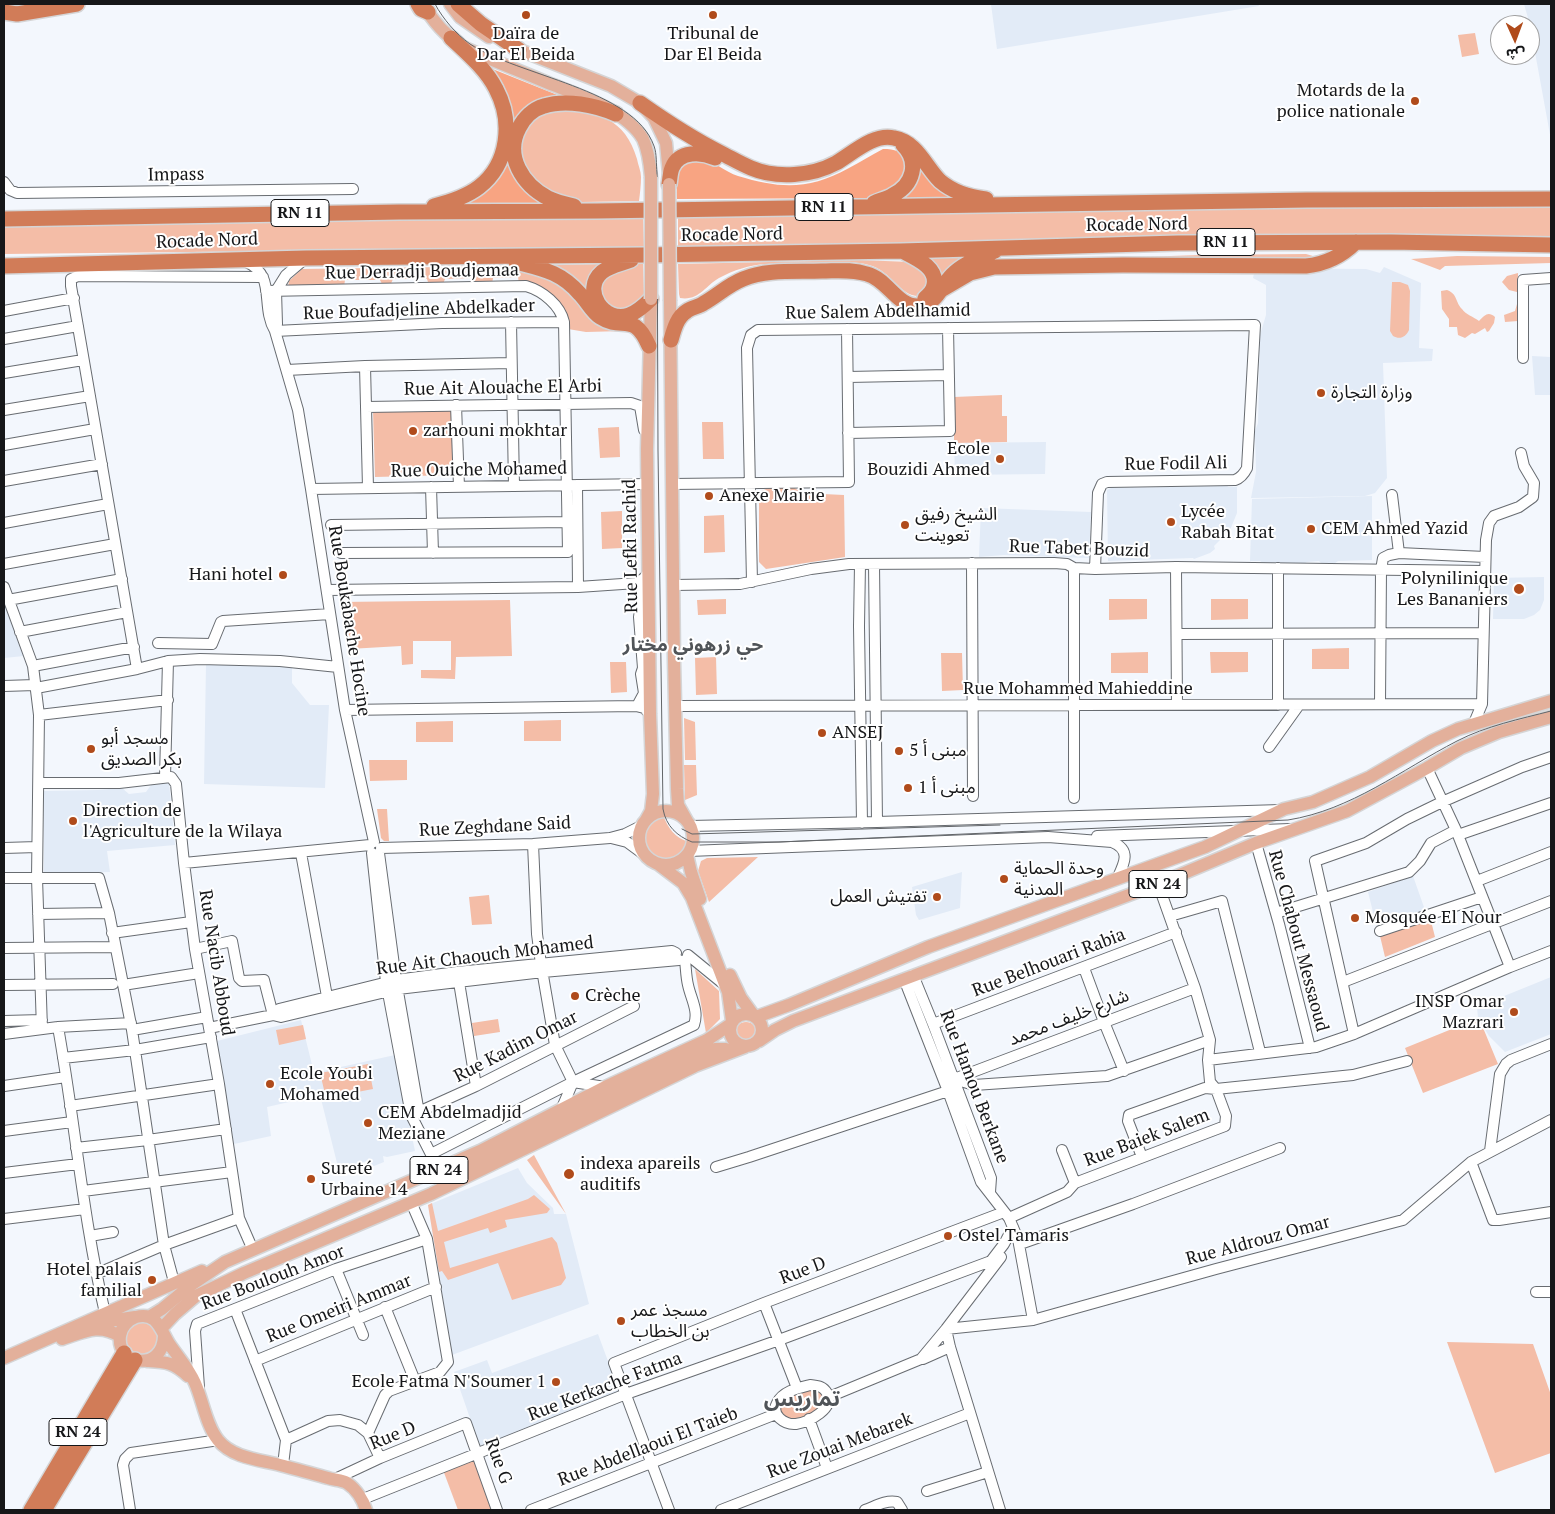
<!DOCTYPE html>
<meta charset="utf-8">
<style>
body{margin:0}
#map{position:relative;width:1555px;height:1514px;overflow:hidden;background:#f3f7fd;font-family:"PT Serif","Noto Sans Arabic",serif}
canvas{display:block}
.frame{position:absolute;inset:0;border:5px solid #161719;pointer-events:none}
.north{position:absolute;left:1490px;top:15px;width:50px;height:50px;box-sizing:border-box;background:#fff;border:1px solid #a2a2a3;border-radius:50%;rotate:178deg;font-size:14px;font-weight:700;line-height:20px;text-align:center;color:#161719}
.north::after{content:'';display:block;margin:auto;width:18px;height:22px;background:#b04b1b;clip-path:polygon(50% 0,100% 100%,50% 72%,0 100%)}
</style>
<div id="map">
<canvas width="1555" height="1514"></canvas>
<div class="frame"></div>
<div class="north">ش</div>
</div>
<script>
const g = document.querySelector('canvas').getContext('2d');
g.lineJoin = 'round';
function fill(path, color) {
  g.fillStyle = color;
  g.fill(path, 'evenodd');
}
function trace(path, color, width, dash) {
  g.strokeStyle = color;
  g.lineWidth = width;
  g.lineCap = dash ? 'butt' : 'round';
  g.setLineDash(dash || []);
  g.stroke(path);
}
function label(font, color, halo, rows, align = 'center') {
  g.font = font + ' "PT Serif","Noto Sans Arabic",serif';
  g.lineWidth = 4;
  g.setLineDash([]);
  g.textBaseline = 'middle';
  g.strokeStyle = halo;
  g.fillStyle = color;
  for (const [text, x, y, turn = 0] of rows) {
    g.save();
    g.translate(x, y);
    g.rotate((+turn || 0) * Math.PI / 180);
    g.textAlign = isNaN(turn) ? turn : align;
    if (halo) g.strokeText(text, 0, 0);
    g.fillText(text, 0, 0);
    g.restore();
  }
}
const built = new Path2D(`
 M991 4H1258L1259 6 997 49Z
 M1524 4H1551V140L1530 25Z
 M1384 267 1421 283 1419 348 1433 349 1432 361 1383 363 1387 478 1375 493 1365 496 1251 498 1256 472 1255 431 1258 423 1260 335 1266 315V285L1253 278 1255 268 1366 269 1380 273Z
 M1532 356 1551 357V395H1535Z
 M1046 442 1045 474 955 475 954 443Z
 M1223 484H1227L1228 487H1237V513L1230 530 1214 546 1215 549 1210 553 1194 559 1193 558 1108 561 1107 490 1111 488 1222 486Z
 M1372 496V560L1338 561 1334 564H1322L1319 561 1307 562 1302 565H1266L1260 561H1250L1252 499Z
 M981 508 1091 512 1089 558 1004 555 979 557Z
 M1544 577V600L1540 610 1534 615 1524 619H1493L1494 578Z
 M4 603 14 628 24 656 4 658Z
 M206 664 292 666V683L310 705H329L325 788 204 784Z
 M169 783 175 845 107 851 110 872 44 874V791L98 790 122 788 129 794 146 792 151 785Z
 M962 872 960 908 919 920 916 915 912 887Z
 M1413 876 1425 910 1377 928 1368 892Z
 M1551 977V1034L1505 1052 1489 1036 1478 1018 1477 1007Z
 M301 1020 314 1073 395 1055 415 1151 387 1157 383 1156 384 1162 374 1166 370 1165 368 1160 364 1162 338 1167 320 1095 267 1107 271 1136 234 1144 217 1041Z
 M518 1168 527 1183 553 1208 554 1214H566L589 1304 452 1355 428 1205Z
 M598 1334 619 1391 480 1447 454 1372 487 1360 492 1373Z`);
const green = new Path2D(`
 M1475 33 1479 54 1462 57 1458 35Z
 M559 109C598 112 625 118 637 159 638 165 641 171 641 177 641 185 640 193 639 201L582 202 562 199 536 185 520 162 522 132 541 113Z
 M1406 207 1551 208V237C1260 234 969 242 678 248V217Z
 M643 216 644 247 4 254V227Z
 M1306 254 1313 256 1309 258H1114L1199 255Z
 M976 255 938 286 922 256Z
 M1457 256 1551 257V263L1445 266 1440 270 1411 259Z
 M859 260 911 262 918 264 931 283 919 296C899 296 892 271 869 265 856 261 841 263 827 263 807 263 786 263 766 264 749 265 734 270 719 278 705 286 699 301 680 298L679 294 678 264Z
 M609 264 590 294 545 265Z
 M636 264H643L644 292 648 297 638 306 619 312 601 303 600 280Z
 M512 266 542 272 631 326 645 341 643 358 642 345 632 332 624 331 586 332 568 329C557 303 552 283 519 284L518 277 493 278 492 284H473L472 278 445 279 443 284 429 285 427 279H393L390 286H383L380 280H345L344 287H288L289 281 302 269Z
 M1518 273V321L1505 322 1504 315 1515 311 1517 304V292L1509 290 1502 282 1507 276Z
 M1392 282H1400L1408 285 1410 291 1409 330C1406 337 1400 340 1393 336L1390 331Z
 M1447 290C1458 294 1455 302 1462 309 1465 314 1474 317 1479 321 1485 315 1488 311 1495 317L1494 323 1489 331 1487 332 1485 328 1475 334 1472 333 1465 338 1458 335 1457 327H1449V319L1442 309 1441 291Z
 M1002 395V416H1007V442L954 443V397Z
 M452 409 453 475 375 477 373 411Z
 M702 422H723L724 459H703Z
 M619 427 620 457 600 458 598 428Z
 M771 487H793L802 493 844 495 845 557 766 569 759 562V492Z
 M622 511V548L602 549 601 512Z
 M724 515 725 552 704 553V516Z
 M726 599V614L698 615 697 600Z
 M1109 599H1147V619L1109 620Z
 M1211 599H1248V619L1211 620Z
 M510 600 512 656 456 657 455 679 421 678V670H451V641H413V664L402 665 401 646 349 649 340 602Z
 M1349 648V669H1312V649Z
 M1148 652V673H1111V653Z
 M1210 652H1248V672L1211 673Z
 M941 653H962L963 690 942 691Z
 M716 657 717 694 696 695 695 658Z
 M610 662H626L627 692 611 693Z
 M684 718 695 722 696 760H685Z
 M561 720V741H524V721Z
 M453 721V742H416V722Z
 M369 760H407V780L370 781Z
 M684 765H696L697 795 685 800Z
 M377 809H387L389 841H384L381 838Z
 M663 815C668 828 675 838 689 842 675 891 611 832 663 815Z
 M758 857 709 902 698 871 701 861 707 858Z
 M489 895 492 924 472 925 469 897Z
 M1430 917 1435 937 1385 957 1380 936Z
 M695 969 719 991 720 1019 706 1033Z
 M1479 1018 1498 1064 1423 1093 1405 1048Z
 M498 1019 500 1032 474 1036 472 1023Z
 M735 1033a11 11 0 1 1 22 0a11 11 0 1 1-22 0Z
 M303 1025 306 1039 279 1045 276 1030Z
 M368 1064 373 1089 326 1098 320 1073Z
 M534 1155 566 1214 527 1160Z
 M534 1195 550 1209 547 1213 505 1220 507 1227 490 1233 488 1228 444 1242 450 1268 552 1237 557 1243 565 1274 566 1278 561 1285 512 1300 498 1263 448 1280 442 1271 439 1272 428 1205 432 1203 438 1231 528 1199Z
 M126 1338a16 16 0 1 1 32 0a16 16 0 1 1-32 0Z
 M1447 1342 1533 1344 1551 1395V1453L1495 1473Z
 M817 1389 822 1392 825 1399 824 1405 809 1416 792 1421 784 1417 780 1412 782 1401 808 1390Z
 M473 1458 494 1510H458L443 1470Z`);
const forest = new Path2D(`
 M485 66 560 96C533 99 517 106 511 134Z
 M883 149C895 149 901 151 909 161L906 179 875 198 677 199C677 184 674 161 696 159 711 158 725 172 738 176 781 189 809 190 849 168 861 162 871 155 883 149Z
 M507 152 511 160 549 203H455Z
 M918 164 965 199H896Z`);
const minor = new Path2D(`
 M4 182 10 190 17 193 353 189
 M246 262C277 275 260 306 275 331L298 410 311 489 345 710 374 842
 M266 291 526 286C543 291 560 305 564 322L568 552 341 553
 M276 291 286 275 306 258
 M4 311 74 298
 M511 322 514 486
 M275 331 442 323 564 322
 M275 331 277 324 276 291
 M4 339 78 326
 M1523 358V280L1551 278
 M365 366 368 488
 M287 370 365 366 511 363
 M4 373 83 360
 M848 377 949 375
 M456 405 459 487
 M366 407 631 403 640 406 644 430
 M4 410 90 396
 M848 433 950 431 948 328
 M4 445 95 429
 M4 481 102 464
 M672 484 849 482 847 329
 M577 485 578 587
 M431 487 433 553
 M311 489 648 484
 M1392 495 1399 553
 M4 523 108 504
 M331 525 567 522
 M972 563 973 796
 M4 564 115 544
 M860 564 859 626 862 823
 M874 564 877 822
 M1176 567 1177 705
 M1074 568V798
 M752 582 747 348 751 335 758 330 1255 325 1247 468C1244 474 1241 478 1235 480L1107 482 1102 484 1098 493 1095 569
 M674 585 740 584 811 569 849 564 1054 563 1067 564 1074 568 1095 569 1176 567 1484 571
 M4 587 33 666 39 715 37 878 42 1029
 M327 590 578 587 637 583 644 578 649 572
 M8 600 122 579
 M20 632 127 612
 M1177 634 1483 633
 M158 643 212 644 221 622 223 621 330 614
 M33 666 134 647
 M137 669 71 286V279L78 276 263 277
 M4 686 35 685
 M36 688 137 669 168 661 200 659 280 661 338 667
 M1380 704 1381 570 1383 558 1389 555 1399 553 1485 557
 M1278 705V568
 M637 706 644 693 641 674 643 668 639 617 644 582
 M675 706 1482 704
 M345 710 636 706 644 708 650 714
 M39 715 168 700
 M1474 723 1482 704 1486 540 1489 523 1494 516 1519 507 1533 497 1534 483 1524 466 1521 453
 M1269 747 1299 705
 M1427 768 1456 830 1510 967
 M165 777 168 661
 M39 783H119L171 777 176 784 184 863
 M690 826 877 822 1281 810
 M1458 835 1551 803
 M1097 836 1290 829
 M611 838 627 842 646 856
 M1256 843 1279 924 1310 1048
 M533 844 537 934 541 964 555 1045 573 1082
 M4 848 37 847
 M381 848 533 844 610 838 625 834 643 825
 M689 851 1048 837 1112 842C1132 850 1124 864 1117 879
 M301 853 328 1002
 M372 853 386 982 411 1115 439 1170
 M379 853 396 980 419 1113
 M4 878H99L109 913 132 1030 164 1245 174 1282
 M1477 881 1551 852
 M1276 913 1409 872 1420 861 1431 843 1456 830
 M38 914 109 913
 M1170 916 1222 901 1260 1052
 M1380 931 1482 897
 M112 933 191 922
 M4 948 114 947
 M195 949 232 941 239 978 242 981 264 980 273 1015
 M688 955 726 986
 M1084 968 1104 1022 1124 1071
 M913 975 933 1024 991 1178 990 1192
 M458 976 476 1086
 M904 979 948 1091 981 1182 1009 1218 1015 1232
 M1343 982 1551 901
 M4 985 113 984
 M123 985 199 973
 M273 1015 279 1009 396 980 457 972 672 951 676 953
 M4 1021 42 1020
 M933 1024 1176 932
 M58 1027C75 1122 83 1219 105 1313
 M209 1028 273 1015 281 1017 398 989 543 972 679 960
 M132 1030 207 1017
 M4 1034 58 1027 131 1023
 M1354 1034 1315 861 1366 843 1407 819 1442 802 1522 767 1551 757
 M63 1058 135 1050 211 1037
 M1208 1060 1316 1047 1354 1034 1510 967 1551 951
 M954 1079 974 1085 1107 1076 1210 1040
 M954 1079 1195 988
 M573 1082 605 1087
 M4 1086 66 1077
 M70 1106 219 1084
 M561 1110 573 1082
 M414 1114 476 1086 634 1006
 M4 1131 72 1122
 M76 1148 148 1140 226 1129
 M1062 1150 1075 1183
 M1490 1151 1500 1074 1506 1064 1511 1060 1551 1044
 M431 1154 573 1082 694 1025C699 1011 691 999 688 985 686 977 686 968 685 960
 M1142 1157 1128 1121 1129 1115 1205 1088 1216 1089 1210 1082 1208 1060 1210 1040 1195 988 1158 884
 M1471 1162 1493 1220H1499L1551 1212
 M716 1167 749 1157 948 1091 957 1087
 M4 1173 78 1164
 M83 1191 232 1172
 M1009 1218 1067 1192 1075 1183 1225 1126 1226 1116 1216 1089 1353 1075 1407 1061
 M4 1219 85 1209
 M90 1236 113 1232
 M1018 1239 1033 1320
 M1020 1244 1133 1204 1280 1148
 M253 1250 239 1218 219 1084 195 949 184 863 370 845
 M336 1269 363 1335
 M96 1274 164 1245 239 1218
 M1536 1292H1551
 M764 1303 797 1388
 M385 1307 415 1381
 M235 1309 286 1440 283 1465
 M946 1329 1033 1320 1216 1269 1403 1220 1471 1162 1551 1120
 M946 1329 950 1347 1000 1510
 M923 1359 950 1347
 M255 1361 436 1287
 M810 1385C818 1386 823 1386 827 1393 836 1408 809 1422 796 1424 785 1425 770 1415 777 1403 783 1391 798 1388 810 1385Z
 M199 1387 195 1331 197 1324 336 1269 427 1239
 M829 1397 921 1359 946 1329 1001 1257
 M809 1419 827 1468
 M368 1433 385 1395 389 1391 440 1372 448 1362 427 1239 411 1202
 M286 1440 328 1421 340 1420 358 1425 368 1433 380 1458
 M333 1480 380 1458 466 1423 497 1510
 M927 1491 988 1472
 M363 1499 626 1394 779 1340 991 1261 1004 1244 1013 1227
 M130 1510 123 1465 125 1459 131 1453 219 1440
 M531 1510 776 1414
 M669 1510 614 1363 764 1303 1004 1212
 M721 1510 970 1413
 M865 1510C876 1506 885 1500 897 1502L902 1510`);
const major = new Path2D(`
 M423 4C433 22 446 36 463 47 491 60 520 71 548 83 578 95 626 110 643 139 648 150 650 165 651 177
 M450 4 460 17 489 37
 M512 47 611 86 640 103 654 118 666 143 669 174
 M670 301 674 660 677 789 678 805 687 821
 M639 838a27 27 0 1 1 54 0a27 27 0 1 1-54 0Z
 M646 820 651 811 653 794 650 714 647 449 651 299
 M687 855 691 872 700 899
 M658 864 683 883 692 898 728 992 732 1021
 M730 975 741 998 754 1016
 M730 1030a16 16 0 1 1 32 0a16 16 0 1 1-32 0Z
 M756 1017 789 1005 928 947 1205 847 1284 809 1313 802 1370 777 1432 741 1458 729 1551 701
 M759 1041 775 1030 793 1021 1158 884 1256 843 1347 811 1427 768 1461 748 1499 732 1551 717
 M441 1180 658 1072 705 1051 716 1049H726
 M149 1317 162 1309 191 1285 225 1262 480 1151 605 1087 707 1040 731 1024
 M96 1323 135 1317
 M162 1328 175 1314 196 1296 244 1273 431 1194 695 1066 745 1047
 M164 1336C163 1372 116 1366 120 1336 121 1327 128 1320 136 1317 158 1311 161 1332 170 1345 179 1358 189 1369 195 1383 203 1401 206 1425 218 1440 233 1459 263 1460 284 1466 299 1470 314 1474 328 1478 334 1480 342 1480 347 1483 356 1489 363 1500 366 1510
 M62 1339C84 1332 98 1323 120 1336
 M4 1358 202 1271
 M147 1361C166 1362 173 1362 188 1376`);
const highway = new Path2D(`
 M418 4 421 9 428 12
 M458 4 481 24 519 50
 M4 12 17 14 77 4
 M640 103C667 122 691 138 721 153 731 158 741 164 751 168 777 179 812 176 836 163 853 153 874 133 894 138 917 142 925 166 940 181 953 192 969 197 986 199
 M669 184C670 179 670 173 672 168 679 150 702 152 715 158
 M874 203C880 200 887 199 893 195 913 185 920 162 903 145
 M434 206C450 202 466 197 479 187 509 164 513 121 496 89 486 69 467 53 451 38
 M574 206C565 204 556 202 548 198 523 185 504 156 519 128 524 118 533 109 544 106 566 99 595 105 616 114
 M4 219 399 212 597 211 1307 200 1551 199
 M902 251C915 258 938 267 934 285 933 291 930 294 925 298
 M631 260C621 264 611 265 602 272 581 290 604 324 629 315 637 312 645 305 651 299
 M516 262C543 269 561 272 580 294 587 301 592 312 600 317 623 332 633 310 649 346
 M4 266 306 258 644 255 901 251 1178 243 1391 242 1551 245
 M941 290 970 273 994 267 1123 265 1306 266C1326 264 1342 256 1356 242
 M671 340C674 329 677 317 687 311 692 307 699 307 704 303 718 295 728 285 743 279 767 269 795 272 822 271 836 271 852 269 867 274 887 279 897 306 917 306 936 306 941 286 952 275 964 263 980 258 995 251
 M31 1510 124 1353
 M44 1510 135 1360`);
const tram = new Path2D(`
 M435 4C443 19 456 34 470 44 518 76 634 89 654 146 657 154 656 164 657 173L658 451 663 809C666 826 677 836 692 842H779L1288 820C1351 810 1401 770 1457 741 1486 726 1520 719 1551 711
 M682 829 692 834 1000 825`);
const majorBridge = new Path2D(`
 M651 177V299
 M669 184 670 301`);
const markers = [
 [526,15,5,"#b04b1b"],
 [713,15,5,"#b04b1b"],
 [1415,101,5,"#b04b1b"],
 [1321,393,5,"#b04b1b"],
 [413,431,5,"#b04b1b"],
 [1000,459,5,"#b04b1b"],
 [709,496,5,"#b04b1b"],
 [1171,522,5,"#b04b1b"],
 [905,525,5,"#b04b1b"],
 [1311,529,5,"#b04b1b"],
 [283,575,5,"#b04b1b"],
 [1519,589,6,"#b04b1b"],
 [822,733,5,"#b04b1b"],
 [91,749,5,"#b04b1b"],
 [899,751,5,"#b04b1b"],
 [908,788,5,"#b04b1b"],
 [73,821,5,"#b04b1b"],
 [1004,879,5,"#b04b1b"],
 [937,897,5,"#b04b1b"],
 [1355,918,5,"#b04b1b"],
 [575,996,5,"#b04b1b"],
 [1514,1012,5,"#b04b1b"],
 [270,1084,5,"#b04b1b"],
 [368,1123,5,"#b04b1b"],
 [569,1174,6,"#b04b1b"],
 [311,1179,5,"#b04b1b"],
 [948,1236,5,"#b04b1b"],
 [152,1280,5,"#b04b1b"],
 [621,1321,5,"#b04b1b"],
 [556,1382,5,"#b04b1b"]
];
const shields = [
 [824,207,58],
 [300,213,58],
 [1226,242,58],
 [1158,884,58],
 [439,1170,58],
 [78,1432,58]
];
const shieldNames = [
 ["RN 11",824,207],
 ["RN 11",300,213],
 ["RN 11",1226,242],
 ["RN 24",1158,884],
 ["RN 24",439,1170],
 ["RN 24",78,1432]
];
const poiNames = [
 ["Daïra de",526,34,"center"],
 ["Dar El Beida",526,55,"center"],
 ["Tribunal de",713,34,"center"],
 ["Dar El Beida",713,55,"center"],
 ["Motards de la",1405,91,"right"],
 ["police nationale",1405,112,"right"],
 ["وزارة التجارة",1331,393],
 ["zarhouni mokhtar",423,431],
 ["Ecole",990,449,"right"],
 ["Bouzidi Ahmed",990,470,"right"],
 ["Anexe Mairie",719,496],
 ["Lycée",1181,512],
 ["Rabah Bitat",1181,533],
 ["الشيخ رفيق",915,515],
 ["تعوينت",915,536],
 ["CEM Ahmed Yazid",1321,529],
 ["Hani hotel",273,575,"right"],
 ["Polynilinique",1508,579,"right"],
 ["Les Bananiers",1508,600,"right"],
 ["ANSEJ",832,733],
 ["مسجد أبو",101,739],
 ["بكر الصديق",101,760],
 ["مبنى أ 5",909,751],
 ["مبنى أ 1",918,788],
 ["Direction de",83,811],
 ["l'Agriculture de la Wilaya",83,832],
 ["وحدة الحماية",1014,869],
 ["المدنية",1014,890],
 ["تفتيش العمل",927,897,"right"],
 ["Mosquée El Nour",1365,918],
 ["Crèche",585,996],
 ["INSP Omar",1504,1002,"right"],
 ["Mazrari",1504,1023,"right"],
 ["Ecole Youbi",280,1074],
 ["Mohamed",280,1095],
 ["CEM Abdelmadjid",378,1113],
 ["Meziane",378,1134],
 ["indexa apareils",580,1164],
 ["auditifs",580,1185],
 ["Sureté",321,1169],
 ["Urbaine 14",321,1190],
 ["Ostel Tamaris",958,1236],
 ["Hotel palais",142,1270,"right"],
 ["familial",142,1291,"right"],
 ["مسجذ عمر",631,1311],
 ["بن الخطاب",631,1332],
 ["Ecole Fatma N'Soumer 1",546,1382,"right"]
];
const streetNames = [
 ["Impass",176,175,-1],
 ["Rocade Nord",1137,225,-1],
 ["Rocade Nord",732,235,-1],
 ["Rocade Nord",207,241,-2],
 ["Rue Derradji Boudjemaa",422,272,-1],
 ["Rue Boufadjeline Abdelkader",419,310,-2],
 ["Rue Salem Abdelhamid",878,312,-1],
 ["Rue Ait Alouache El Arbi",503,388,-1],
 ["Rue Fodil Ali",1176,464,-1],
 ["Rue Ouiche Mohamed",479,470,-1],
 ["Rue Lefki Rachid",631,546,-91],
 ["Rue Tabet Bouzid",1079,549,2],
 ["Rue Boukabache Hocine",349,621,81],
 ["Rue Mohammed Mahieddine",1078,689],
 ["Rue Zeghdane Said",495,827,-3],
 ["Rue Chabout Messaoud",1298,941,75],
 ["Rue Ait Chaouch Mohamed",485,956,-7],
 ["Rue Nacib Abboud",216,963,81],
 ["Rue Belhouari Rabia",1049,963,-21],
 ["شارع خليف محمد",1069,1018,-21],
 ["Rue Kadim Omar",516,1047,-27],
 ["Rue Hamou Berkane",974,1087,69],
 ["Rue Baiek Salem",1147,1138,-21],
 ["Rue Aldrouz Omar",1258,1241,-15],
 ["Rue D",803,1271,-21],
 ["Rue Boulouh Amor",273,1278,-21],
 ["Rue Omeiri Ammar",339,1309,-22],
 ["Rue Kerkache Fatma",605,1387,-21],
 ["Rue D",393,1436,-22],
 ["Rue Zouai Mebarek",840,1446,-21],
 ["Rue Abdellaoui El Taieb",648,1447,-21],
 ["Rue G",498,1461,70]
];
const neighbourhoodNames = [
 ["حي زرهوني مختار",693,646]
];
const districtNames = [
 ["تماريس",802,1400]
];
fill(built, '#e2ebf7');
fill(green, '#f4bda7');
fill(forest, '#f8a482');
trace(minor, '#686c71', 12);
trace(major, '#d5d5d6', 15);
trace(highway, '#d5d5d6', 18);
trace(minor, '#fff', 10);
trace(major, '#e3b09b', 12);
trace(highway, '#d17c58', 15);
trace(tram, '#626568', 1);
trace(majorBridge, '#d5d5d6', 15, []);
trace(majorBridge, '#e3b09b', 12);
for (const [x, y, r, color] of markers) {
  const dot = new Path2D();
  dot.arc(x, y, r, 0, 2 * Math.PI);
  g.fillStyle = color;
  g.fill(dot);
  trace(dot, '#fff', 2);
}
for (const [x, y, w] of shields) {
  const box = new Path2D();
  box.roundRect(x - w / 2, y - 13.5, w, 27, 4);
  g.fillStyle = '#fff';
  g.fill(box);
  trace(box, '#161719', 1);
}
label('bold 16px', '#161719', null, shieldNames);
label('18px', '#161719', '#fff', poiNames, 'left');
label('18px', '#161719', '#fff', streetNames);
label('bold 19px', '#505458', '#fff', neighbourhoodNames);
label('bold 22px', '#505458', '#fff', districtNames);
</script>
